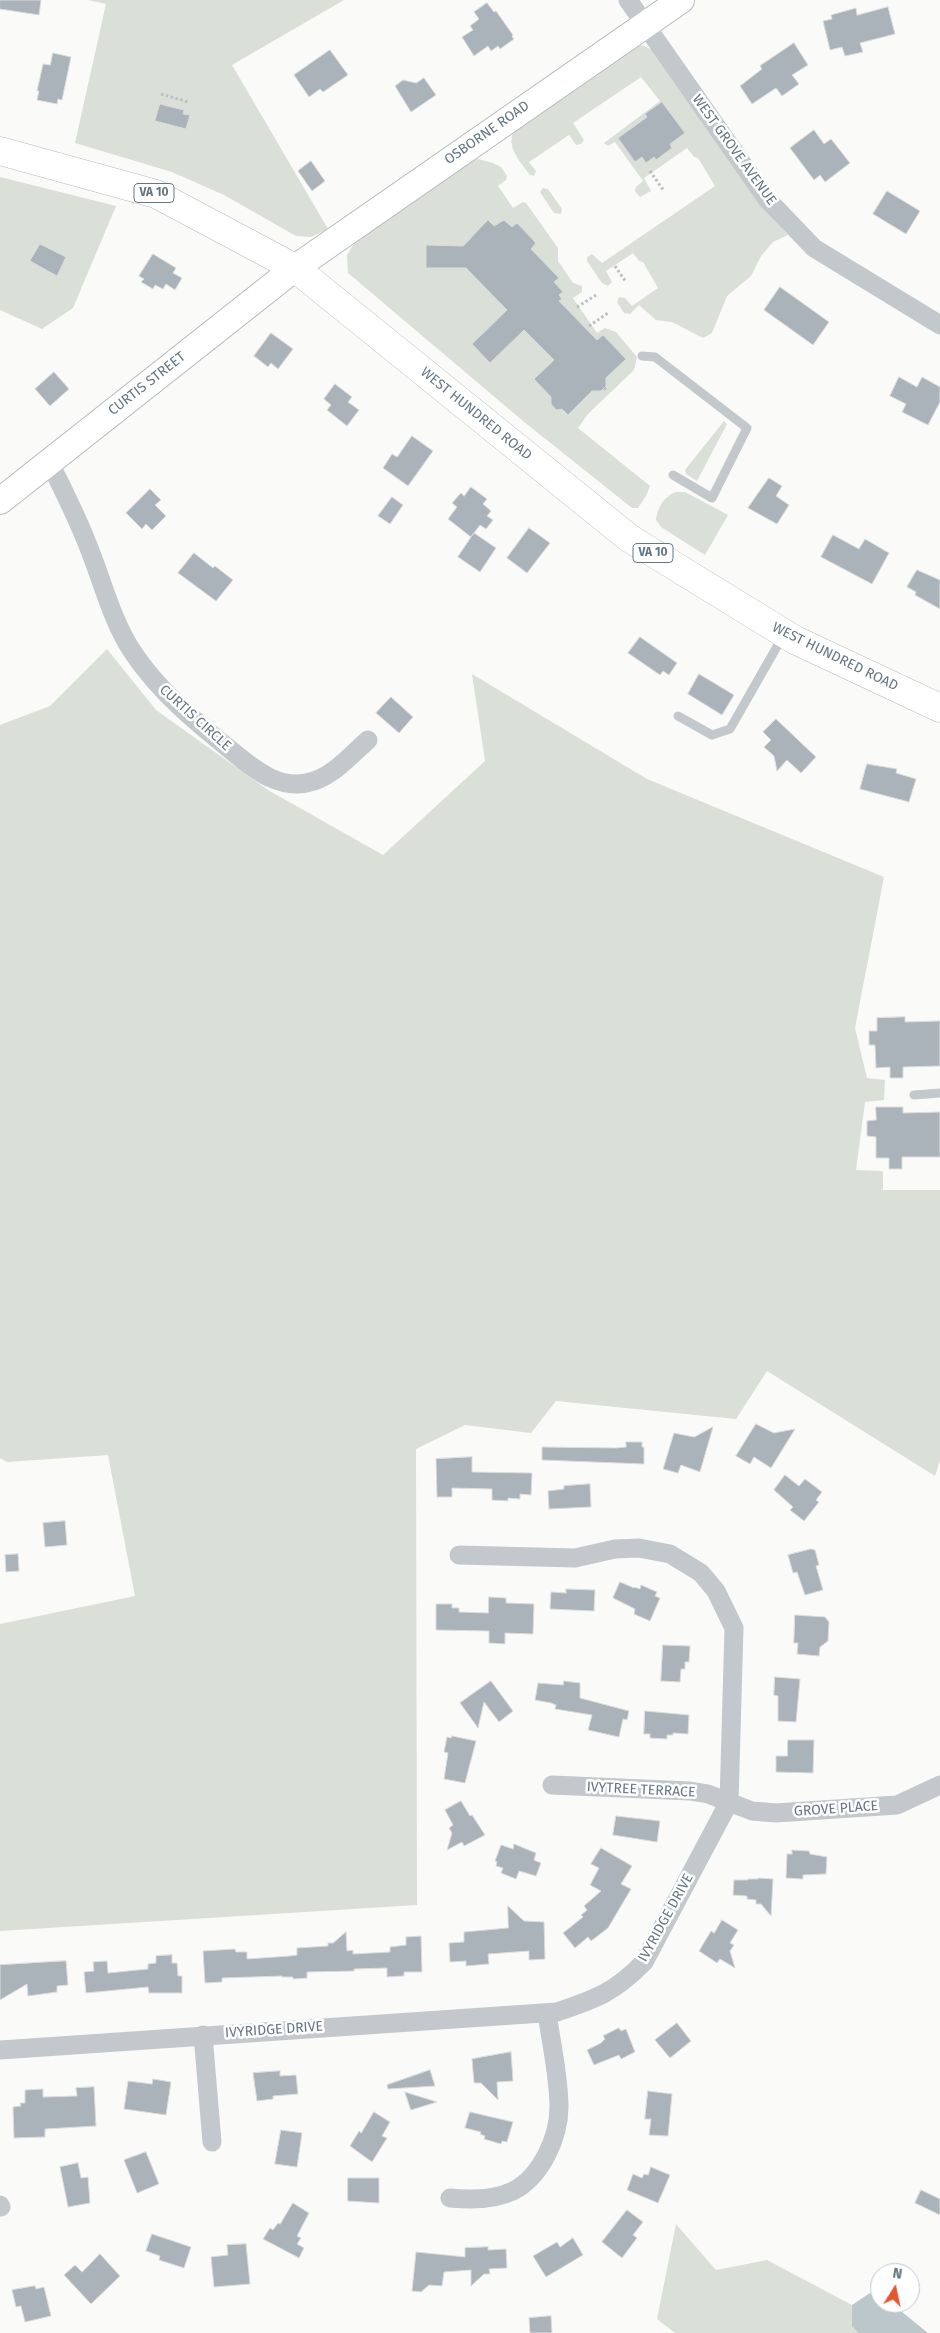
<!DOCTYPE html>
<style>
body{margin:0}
#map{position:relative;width:940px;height:2333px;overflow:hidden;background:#fafaf8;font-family:"Fira Sans",sans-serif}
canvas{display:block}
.north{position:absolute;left:870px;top:2263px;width:50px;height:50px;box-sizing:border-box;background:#fff;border:1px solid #c1c8cd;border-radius:50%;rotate:10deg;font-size:14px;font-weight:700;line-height:20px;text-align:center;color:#657683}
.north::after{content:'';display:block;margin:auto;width:18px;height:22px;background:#e4572e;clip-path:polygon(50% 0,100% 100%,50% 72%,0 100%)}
</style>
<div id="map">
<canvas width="940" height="2333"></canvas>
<div class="north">N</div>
</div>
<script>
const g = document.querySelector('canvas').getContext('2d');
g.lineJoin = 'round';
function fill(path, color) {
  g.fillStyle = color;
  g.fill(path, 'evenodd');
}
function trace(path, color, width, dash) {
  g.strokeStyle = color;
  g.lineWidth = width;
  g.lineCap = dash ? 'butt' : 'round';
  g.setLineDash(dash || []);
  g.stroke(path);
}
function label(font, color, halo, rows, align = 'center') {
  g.font = font + ' "Fira Sans",sans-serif';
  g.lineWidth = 5;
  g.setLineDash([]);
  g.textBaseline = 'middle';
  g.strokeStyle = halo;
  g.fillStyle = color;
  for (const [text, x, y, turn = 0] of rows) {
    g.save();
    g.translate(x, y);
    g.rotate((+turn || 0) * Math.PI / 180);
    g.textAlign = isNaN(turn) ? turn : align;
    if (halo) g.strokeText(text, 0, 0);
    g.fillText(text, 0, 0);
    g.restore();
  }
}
const green = new Path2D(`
 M88 0H344L232 65 328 229 311 237 296 236 224 195 172 172 75 143 106 4Z
 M633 44 644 46 652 50 765 209 788 235 773 242 761 256 751 276 727 296 712 333 703 338 672 322 656 320 639 305 630 314 624 313 617 302 619 297 625 298 632 306 658 288 643 262 639 261 633 253 606 271 612 282 608 286 602 283 587 261V257L592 254 602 263 715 186 698 158 694 157 687 148 644 178 651 191 640 197 635 191 636 187 643 181 615 142 608 146 604 143 660 101 641 77 573 123 584 140 581 144 576 145 569 135 529 162 536 171 534 176 530 175C521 162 504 146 515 129Z
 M478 159 493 163 501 167 507 176 506 180 498 186 513 208 523 202 526 203 558 248V261L573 283 582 286V292L573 298 597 333 605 328 616 332 637 357 634 370 588 414 578 428 650 486 646 496 638 508H632L523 421 348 273 347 255 355 242 473 160Z
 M0 177 116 206 73 308 42 329 0 310Z
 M543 188 548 189 562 209 561 214 554 213 540 192Z
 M724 421 727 424 697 481 686 474 685 470Z
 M676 492H685L728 515 705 555 661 527 656 520C657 508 664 496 676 492Z
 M107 649 156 710 268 790 383 855 485 761 472 674 647 779 884 877 855 1028 867 1078 885 1080 884 1100 865 1102 856 1170 883 1171V1190H940V1460L935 1476 767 1371 736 1419 556 1401 531 1433 465 1425 416 1449 417 1905 0 1931V1624L135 1596 108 1455 7 1462 0 1458V725L50 706Z
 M676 2224 716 2270 767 2260 852 2305V2326L858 2333H675L657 2319Z`);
const water = new Path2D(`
 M870 2293 880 2298V2303H891L928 2333H858L852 2326V2305Z`);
const building = new Path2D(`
 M0 0H41L39 15 0 9Z
 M487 3 494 12 496 11 513 35 512 37 514 39 500 49 498 46 491 51 488 46 474 56 462 37 473 30 470 26 479 19 474 12Z
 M888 7 895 34 860 43 863 52 845 56 842 47 830 50 823 21 832 19 831 15 856 8 857 15Z
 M794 43 808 65 792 75 799 84 782 96 776 88 752 104 740 86 762 69 760 66Z
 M330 50 348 75 323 92 320 89 309 97 294 75Z
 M53 53 71 57 62 100 58 99 57 104 37 100 39 91H37L43 64 50 65Z
 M424 78 436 95 411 112 395 86 403 80 416 83Z
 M662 102 685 133 670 144 672 148 656 160 654 157 646 163 642 157 635 162 618 138 647 117 645 114Z
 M160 104 184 110 183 114 190 115 186 129 155 121Z
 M814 130 824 144 831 139 850 163 825 182 820 175 814 180 790 148Z
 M311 161 325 181 312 191 298 171Z
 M887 191 920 211 906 234 873 214Z
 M488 220 494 226 504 220 512 227 517 223 536 243 531 249 559 278 554 282 563 292 559 295 562 299 559 301 597 340 603 335 626 359 606 378V386L601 391H592L568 415 562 409 556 410 551 404V397L534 379 554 360 524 330 490 363 472 344 507 310 466 268H426V245L463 246Z
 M40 244 66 257 57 276 30 261Z
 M153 254 176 268 173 273 182 278 175 290 166 284 163 289 155 285 153 289 141 282 144 279 139 276Z
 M780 287 829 322 813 345 764 310Z
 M271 333 293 349 278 369 271 363 268 367 254 356Z
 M54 372 69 389 50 406 35 389Z
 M899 377 917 387 922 377 940 387V402L928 425 902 412 906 404 890 396Z
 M335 384 352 397 348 402 359 410 347 426 327 410 331 405 324 399Z
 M412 436 433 451 408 486 383 468 392 454 397 457Z
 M769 478 782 486 776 496 789 505 777 524 748 508Z
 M471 487 487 499 483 504 491 511 487 516 493 520 486 529 480 525 471 537 448 519 457 507 452 503 461 493 464 496Z
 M150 489 161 500 155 505 166 516 152 530 146 524 142 529 126 513Z
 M392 497 403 505 390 524 378 516Z
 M529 528 550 543 527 573 507 558Z
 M474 533 496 548 480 572 458 557Z
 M833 535 859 549 865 539 889 553 872 584 821 557Z
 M194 553 213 568 215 566 233 580 216 601 178 573Z
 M917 570 940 580V609L915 595 916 592 907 587Z
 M640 637 677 663 669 675 663 671 660 675 628 653Z
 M699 674 734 695 722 715 688 694Z
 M391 697 413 717 399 733 376 713Z
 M776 719 816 757 801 773 787 760 777 771 774 756 764 747 771 740 763 732Z
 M867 764 897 769 896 773 916 779 909 802 860 789Z
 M905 1017V1022L940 1021V1066L903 1067V1078H890V1067L876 1068 875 1045H869V1031H877V1018Z
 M876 1107H903V1113L940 1112V1157H902V1169H889V1158H876V1137L867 1136V1121L876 1120Z
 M756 1424 774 1433 795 1429 771 1468 754 1457 750 1464 736 1456Z
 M713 1427 700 1472 681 1465 678 1473 663 1469 674 1433 694 1437Z
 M626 1442H642V1447H644V1464L542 1460V1447L616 1448 626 1447Z
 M472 1457V1472L532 1473 531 1495 520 1494V1499L508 1498V1501L492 1500V1489L452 1488V1497H437L436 1459Z
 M785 1475 799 1486 805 1479 822 1492 816 1500 819 1502 804 1521 790 1510 793 1507 774 1490Z
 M590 1484 591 1507 549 1509 548 1491 564 1489V1486Z
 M65 1521 67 1545 45 1547 43 1523Z
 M811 1549 815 1550 819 1565 816 1566 823 1590 805 1595 797 1572 793 1573 788 1555Z
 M18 1554 19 1571 6 1572 5 1555Z
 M620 1582 634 1588V1587L640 1589 641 1585 657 1592 655 1596 660 1598 650 1621 634 1614 635 1609 613 1598Z
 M566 1589 595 1590 594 1611 550 1609 551 1592 566 1593Z
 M489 1597 506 1598V1603L534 1604 533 1634 505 1633V1644L489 1643V1631L436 1630V1604H452V1608H459V1612L488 1613Z
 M795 1615 825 1617 829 1622 828 1641 820 1647 819 1656 797 1654 798 1643H794Z
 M663 1645 690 1646 689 1662H685V1669H681L680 1682 661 1681Z
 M775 1677 800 1679 796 1722 778 1721V1696L774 1695Z
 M491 1681 513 1711 499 1722 484 1702 478 1728 460 1703Z
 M564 1681 580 1683V1698L629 1711 627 1720 623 1719 619 1737 588 1730 592 1715 555 1709 556 1705 551 1703 535 1700 538 1683 563 1685Z
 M645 1711 689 1715 688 1734 673 1733V1735H667V1739L650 1738V1734H644Z
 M452 1736 476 1741 465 1783 444 1779 448 1753 444 1752 447 1737 451 1738Z
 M788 1740H814L813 1773 776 1772V1756H787Z
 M461 1801 470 1816 472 1815 485 1835 464 1846 462 1842 447 1850 452 1833 449 1828 453 1825 445 1810Z
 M616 1816 660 1821 657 1842 613 1835Z
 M514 1844 536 1853 534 1860 541 1863 536 1876 519 1871 516 1879 501 1873 503 1868 496 1866 497 1862 495 1861 501 1845 513 1849Z
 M601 1848 632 1866 621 1884 631 1889 608 1928 591 1941 588 1937 575 1948 563 1933 583 1917 581 1915 587 1910 584 1906 601 1891 590 1885 599 1868 591 1864Z
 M792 1850 809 1851 810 1854 827 1857 826 1874 803 1875V1879L786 1878 787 1854H792Z
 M758 1878 773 1879 771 1916 761 1904H756V1900L747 1899V1896L733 1895 734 1880H748V1879H758Z
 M508 1906 524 1921 544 1922 545 1959 529 1960V1951L488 1954 489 1964 466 1966V1961L450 1962 449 1943 464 1942V1932L508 1928Z
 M722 1920 738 1930 730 1943 734 1945 730 1951 735 1968 720 1959 717 1963 699 1951 711 1931 714 1933Z
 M346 1932 347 1951 353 1950V1954L390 1952V1947L406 1945V1937L421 1936 422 1972H404V1976L387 1977V1968L354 1969V1971L307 1972V1978L293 1979V1977H282V1976L222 1978V1982L205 1983 203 1951 235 1949 236 1952H247V1959L290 1956 297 1955V1948L328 1946V1943H333Z
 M172 1955V1963H177L178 1976H182V1993H149L148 1987 86 1993 84 1972 94 1971 93 1962 107 1961 108 1973 148 1969V1964L156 1963V1956Z
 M66 1961 68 1985 57 1986V1992L28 1996 27 1984 0 2000V1965Z
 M677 2023 691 2041 670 2058 655 2040Z
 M619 2028 621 2031 626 2029 635 2052 621 2059 619 2055 594 2065 587 2050 601 2043 605 2039 603 2036Z
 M511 2052 513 2081 497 2082 498 2100 481 2083H474L472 2059Z
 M430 2070 435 2086 388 2089 387 2085Z
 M280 2071V2076L296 2075 298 2094 273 2096V2099L257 2101 253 2073Z
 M153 2079 171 2082 166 2115 124 2109 128 2081 152 2084Z
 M94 2087 96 2126 45 2129V2137L14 2138 13 2107 21 2106 20 2103H25V2090L43 2089V2097L77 2096 76 2088Z
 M648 2091 672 2094 668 2136 649 2135 651 2119H645Z
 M405 2092 437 2102 411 2110Z
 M374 2112 390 2122 382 2136 387 2138 372 2162 350 2146 359 2131 361 2133Z
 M470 2112 513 2122 507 2142 502 2141 501 2144 484 2139 485 2136 480 2134 481 2132 465 2128Z
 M281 2130 302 2133 297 2167 275 2164Z
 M146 2152 159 2184 137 2193 124 2160Z
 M78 2163 81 2178 88 2177 90 2203 68 2207 60 2167Z
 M651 2167 670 2175 658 2203 627 2190 633 2174 642 2178 644 2174 648 2175Z
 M348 2178H379V2203L348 2201Z
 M921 2190 940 2199V2215L915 2203Z
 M293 2203 309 2213 297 2236 301 2238 297 2244 304 2248 299 2258 263 2239 270 2228 273 2230 278 2223 280 2224Z
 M627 2210 643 2222 633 2235 637 2238 622 2258 602 2242Z
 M152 2234 191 2247 184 2268 159 2260 160 2256 146 2251Z
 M573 2238 583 2255 546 2277 533 2256 557 2242 560 2247Z
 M246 2244 250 2284 214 2287 211 2257 228 2255 227 2245Z
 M488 2247V2250L506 2249 507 2268 489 2269 490 2274H484L471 2286V2270L444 2272 442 2286 429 2285 421 2292 412 2291 416 2252 465 2257V2248Z
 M100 2254 120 2276 91 2304 64 2275 75 2265 82 2272Z
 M35 2286 36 2289 44 2287 51 2316 25 2322 21 2306 16 2307 12 2290Z
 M551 2316 552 2333H530L529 2318Z`);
const path = new Path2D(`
 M161 94 188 102
 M650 171 664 191
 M615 266 626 282
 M577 307 596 295
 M589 326 608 313
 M604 388 608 391`);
const lane = new Path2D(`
 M642 356 655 357 747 428 712 498 673 475
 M678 716 712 735 730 729 783 636
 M914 1095 940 1093`);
const street = new Path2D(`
 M628 0 767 199 814 248 940 325
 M49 461C62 488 76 515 87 543 102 579 111 619 132 651 159 692 196 722 233 752 256 771 282 792 314 781 335 774 352 754 368 740
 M552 1785 690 1791 708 1794 752 1811 776 1813 897 1805 940 1785
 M203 2035 212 2142
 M0 2050 557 2012C596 1999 615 1992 644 1962L729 1802 734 1628 716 1591 701 1573 670 1554 639 1548 615 1549 575 1558 459 1555
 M450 2198C470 2200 494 2200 513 2191 541 2177 559 2137 559 2107 559 2077 551 2042 547 2013
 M0 2205 1 2207`);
const secondary = new Path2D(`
 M0 501 295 268 681 0`);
const primary = new Path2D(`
 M0 151 156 194 295 268 629 538 795 640 940 708`);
const shields = [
 [154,193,40],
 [653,553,40]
];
const shieldNames = [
 ["VA 10",154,193],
 ["VA 10",653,553]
];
const streetNames = [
 ["OSBORNE ROAD",487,133,-35],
 ["WEST GROVE AVENUE",734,150,54],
 ["CURTIS STREET",147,384,-38],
 ["WEST HUNDRED ROAD",476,414,39],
 ["WEST HUNDRED ROAD",835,657,26],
 ["CURTIS CIRCLE",195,718,42],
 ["IVYTREE TERRACE",641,1790,3],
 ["GROVE PLACE",836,1809,-4],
 ["IVYRIDGE DRIVE",666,1918,-61],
 ["IVYRIDGE DRIVE",274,2030,-4]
];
fill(green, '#dadfd7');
fill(water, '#bbc7cb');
fill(building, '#aab3b9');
trace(building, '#dcdcda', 1);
trace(secondary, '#b3babf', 28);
trace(primary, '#b5babe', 29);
trace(path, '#bbbfc2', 3, [2.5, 2.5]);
trace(lane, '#c3c8cc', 9);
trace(street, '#c3c8cc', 19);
trace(secondary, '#fff', 26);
trace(primary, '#fff', 28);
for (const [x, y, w] of shields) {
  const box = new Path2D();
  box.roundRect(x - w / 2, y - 9.5, w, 19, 4);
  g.fillStyle = '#fff';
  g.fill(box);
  trace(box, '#657683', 1);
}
label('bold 12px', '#657683', null, shieldNames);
label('14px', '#657683', '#fff', streetNames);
</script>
